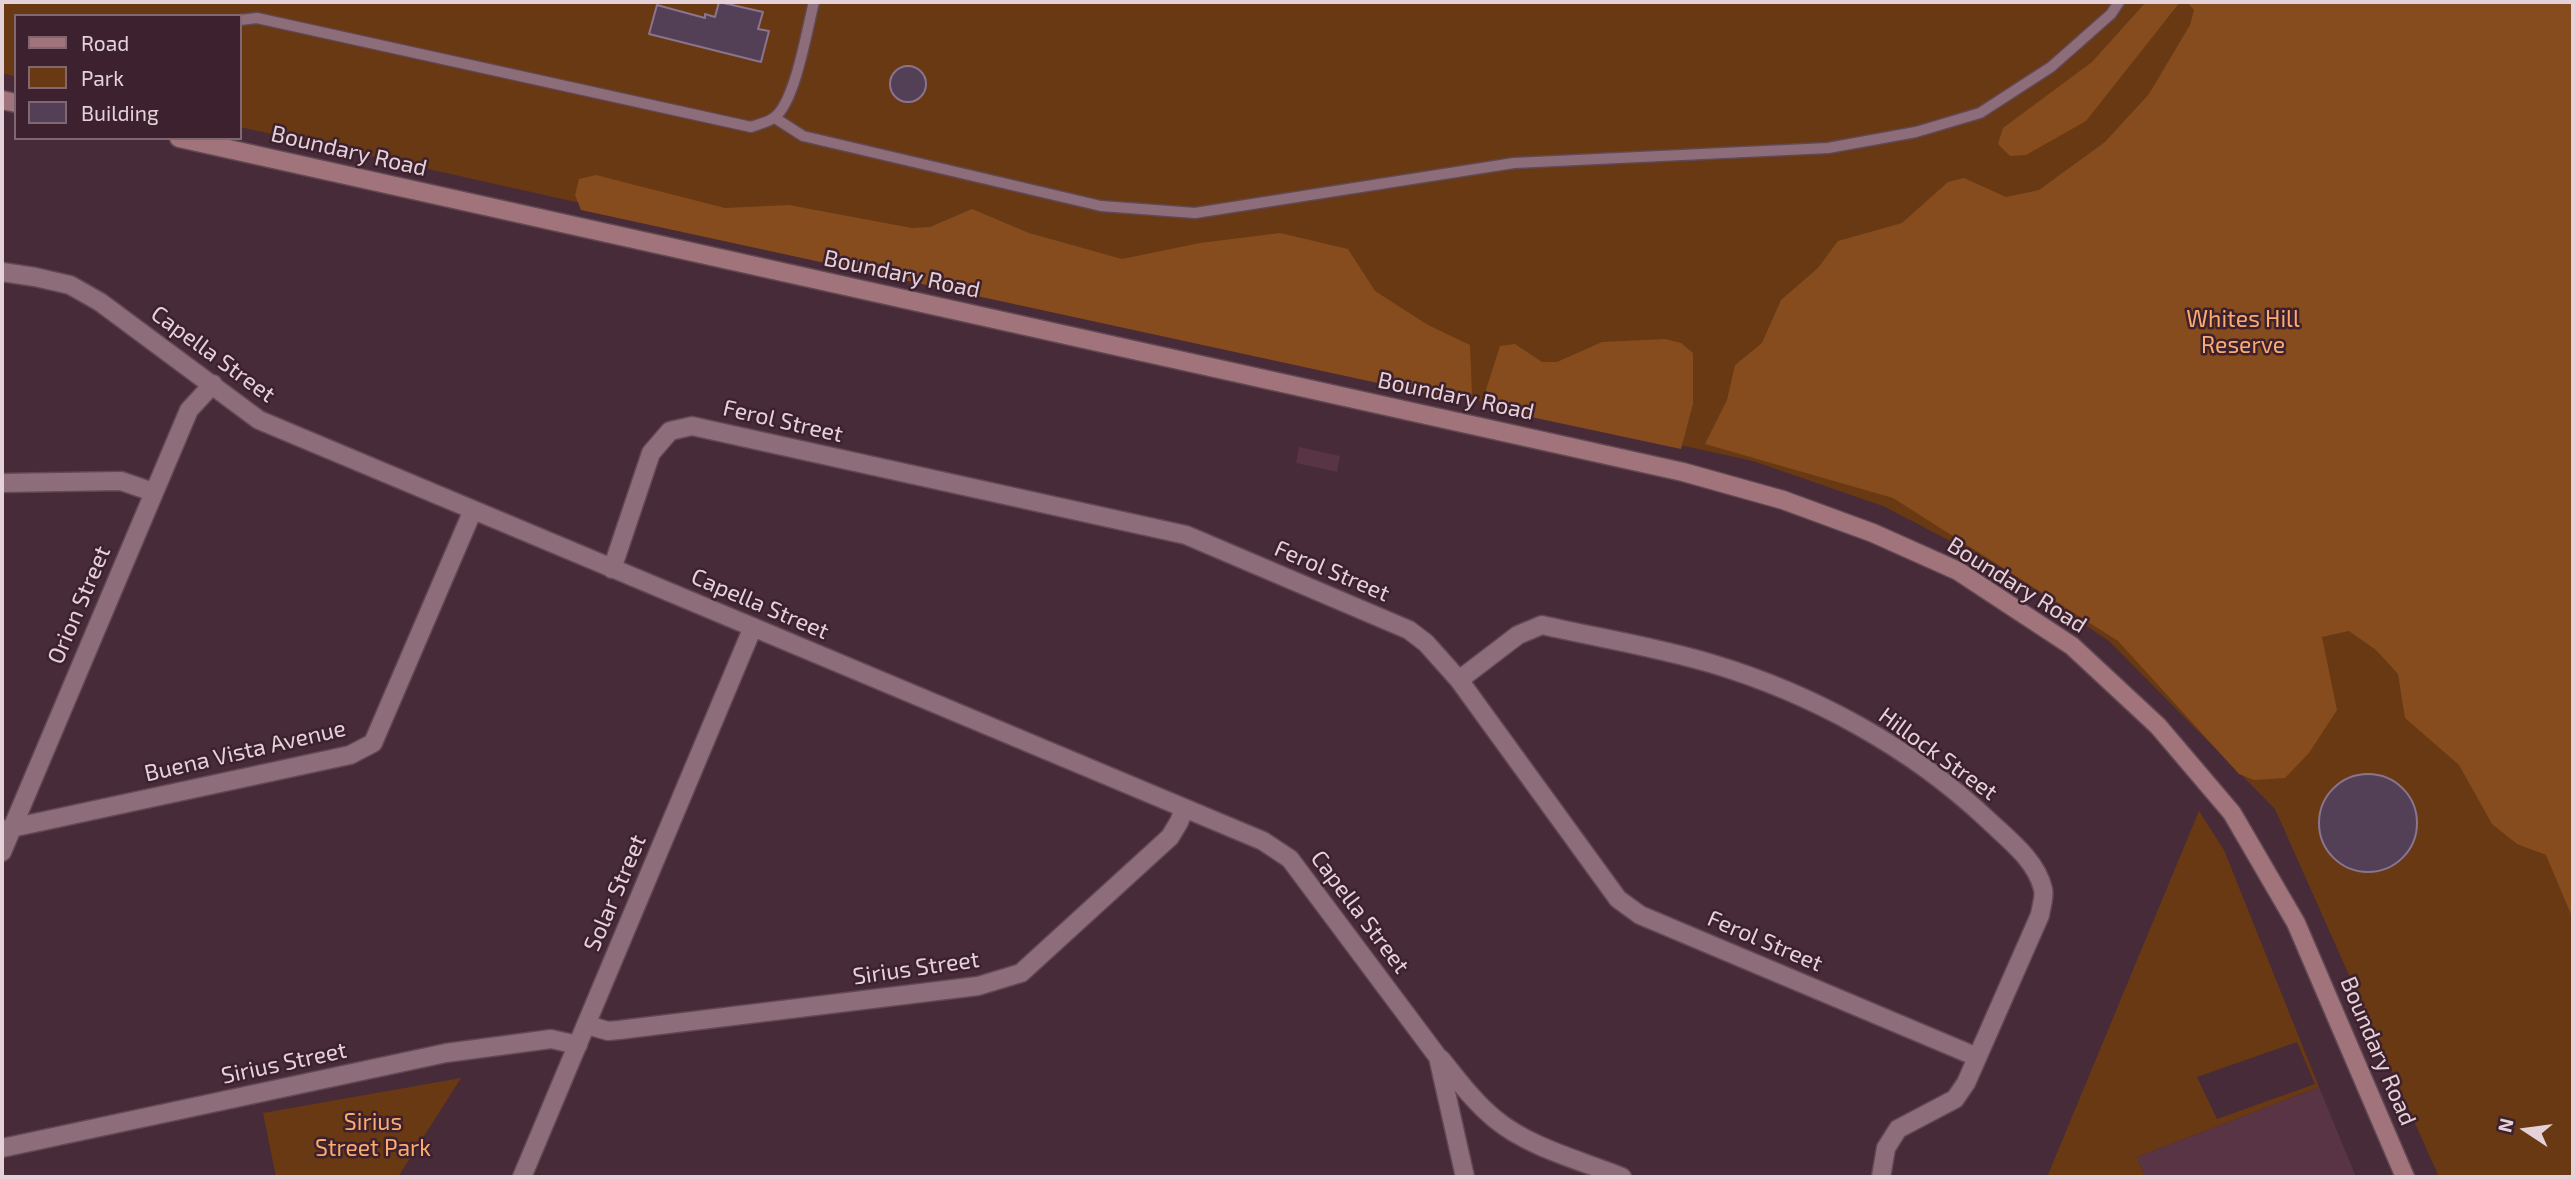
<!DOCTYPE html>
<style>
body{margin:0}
#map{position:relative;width:2575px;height:1179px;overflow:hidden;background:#482b38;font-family:"Exo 2",sans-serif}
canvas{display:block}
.frame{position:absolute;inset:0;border:4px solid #e5d2d9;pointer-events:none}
.legend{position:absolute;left:14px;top:14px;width:228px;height:126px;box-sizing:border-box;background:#3d212e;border:2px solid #806872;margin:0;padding:9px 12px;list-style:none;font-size:21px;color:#e5d2d9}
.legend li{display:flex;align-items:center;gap:14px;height:35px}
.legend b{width:35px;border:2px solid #806872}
.north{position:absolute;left:2491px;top:1095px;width:70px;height:70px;-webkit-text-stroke:5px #3d212e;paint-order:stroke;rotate:283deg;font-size:19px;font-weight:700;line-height:28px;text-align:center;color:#e5d2d9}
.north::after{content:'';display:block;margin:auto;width:24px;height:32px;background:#e5d2d9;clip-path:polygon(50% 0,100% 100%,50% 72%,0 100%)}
</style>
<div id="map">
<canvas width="2575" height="1179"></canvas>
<div class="frame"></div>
<ul class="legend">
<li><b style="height:9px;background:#a1747c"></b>Road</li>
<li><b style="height:19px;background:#683912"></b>Park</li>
<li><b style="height:19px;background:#534057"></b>Building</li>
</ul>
<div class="north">N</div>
</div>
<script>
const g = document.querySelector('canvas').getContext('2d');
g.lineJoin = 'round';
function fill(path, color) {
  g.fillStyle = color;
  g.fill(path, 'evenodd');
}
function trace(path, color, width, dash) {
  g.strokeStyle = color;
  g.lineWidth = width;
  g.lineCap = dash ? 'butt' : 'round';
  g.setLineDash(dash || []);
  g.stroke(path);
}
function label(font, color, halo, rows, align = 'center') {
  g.font = font + ' "Exo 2",sans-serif';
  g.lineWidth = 5;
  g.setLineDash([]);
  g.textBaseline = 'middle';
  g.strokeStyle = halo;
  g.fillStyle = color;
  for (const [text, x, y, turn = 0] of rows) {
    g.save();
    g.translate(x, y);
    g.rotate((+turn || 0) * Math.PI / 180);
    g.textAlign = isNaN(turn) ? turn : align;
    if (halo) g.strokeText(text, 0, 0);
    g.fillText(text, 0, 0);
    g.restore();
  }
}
const built = new Path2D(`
 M1299 447 1340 456 1337 472 1296 463Z
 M2319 1087 2356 1177H2145L2137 1157Z`);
const green = new Path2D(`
 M2 2H2573V1177H2439L2275 809 2110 642 2006 570 1883 506 1753 461 907 276 240 127V16H16V77L2 73Z
 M2199 811 2224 850 2319 1087 2137 1157 2145 1177H2047ZM2297 1042 2315 1084 2217 1119 2197 1077Z
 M461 1078 398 1177H276L263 1113Z`);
const forest = new Path2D(`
 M2146 2H2180L2086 121 2026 155 2010 156 1998 144 2003 128 2092 62Z
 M2187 2H2573V919L2546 855 2517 844 2492 824 2459 765 2405 718 2398 674 2376 650 2349 631 2322 637 2337 710 2309 753 2285 778 2254 780 2239 774 2118 641 1893 498 1705 444 1727 400 1735 365 1762 343 1781 300 1818 268 1838 241 1902 223 1948 182 1964 178 2006 197 2039 190 2105 142 2149 94 2190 25 2194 10Z
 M596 175 725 208 789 205 912 228 930 227 972 209 1029 233 1122 259 1200 243 1280 233 1348 249 1375 291 1428 325 1470 345 1472 394 1456 400 581 210 575 195 579 179Z
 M1665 339 1681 343 1693 353V404L1681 449 1489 408 1485 393 1500 346 1515 344 1542 362H1557L1602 342Z`);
const building = new Path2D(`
 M719 2 763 12 758 29 769 31 761 62 649 34 657 5 705 18V14L715 17Z
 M890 84a18 18 0 1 1 36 0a18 18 0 1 1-36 0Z
 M2319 823a49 49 0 1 1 98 0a49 49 0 1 1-98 0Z`);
const service = new Path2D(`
 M240 20 257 18 751 127C759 124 770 122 776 116 796 98 807 29 814 2
 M775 118 803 136 1101 206 1195 213 1514 163 1828 148 1916 132 1980 113 2051 67 2111 14 2119 2`);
const minor = new Path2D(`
 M2 272 35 277 70 285 100 302 259 420 1263 841 1290 859 1438 1057 1465 1177
 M2 483 121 481 153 492
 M612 569 651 453 670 431 692 426 1186 535 1409 630 1426 643 1459 680 1618 899 1640 915 1977 1057
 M1459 680 1518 635 1542 625C1599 638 1657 647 1713 664 1813 694 1912 748 1988 820 2008 839 2036 860 2043 889 2045 897 2041 907 2040 915L1966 1083 1955 1099 1898 1129 1886 1148 1881 1177
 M2 830 350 755 373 743 473 510
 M2 852 189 410 213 384
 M587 1025 608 1031 619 1030 978 986 1021 973 1170 837 1179 822 1184 809
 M1441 1059C1458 1080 1474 1102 1495 1119 1530 1148 1580 1160 1622 1177
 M2 1148 446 1053 551 1039 578 1045
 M522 1177 753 627`);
const secondary = new Path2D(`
 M2 100 16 103
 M179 138 1683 472 1783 500 1873 533 1958 571 2072 646 2158 726 2232 813 2296 923 2405 1177`);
const streetNames = [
 ["Boundary Road",349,151,13],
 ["Boundary Road",902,274,12],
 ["Capella Street",213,354,36],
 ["Boundary Road",1456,396,12],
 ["Ferol Street",783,421,13],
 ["Ferol Street",1332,571,23],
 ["Boundary Road",2017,585,32],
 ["Capella Street",760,604,23],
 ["Orion Street",79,605,-67],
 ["Buena Vista Avenue",245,751,-13],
 ["Hillock Street",1938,754,36],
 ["Solar Street",615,893,-67],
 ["Capella Street",1360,912,53],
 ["Ferol Street",1765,941,23],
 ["Sirius Street",916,968,-8],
 ["Boundary Road",2378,1051,67],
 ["Sirius Street",284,1063,-12]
];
const parkNames = [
 ["Whites Hill",2243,319],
 ["Reserve",2243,345],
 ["Sirius",373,1122],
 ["Street Park",373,1148]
];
fill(built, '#583444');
fill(green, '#683912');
fill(forest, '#864c1d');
fill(building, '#534057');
trace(building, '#8a748e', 2);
trace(service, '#614853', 13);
trace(minor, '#614853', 21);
trace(secondary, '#614853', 21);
trace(service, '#8e6d7b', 10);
trace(minor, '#8e6d7b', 18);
trace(secondary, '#a1747c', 18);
label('23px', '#e5d2d9', '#3d212e', streetNames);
label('23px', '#fcab6f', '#3d212e', parkNames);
</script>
